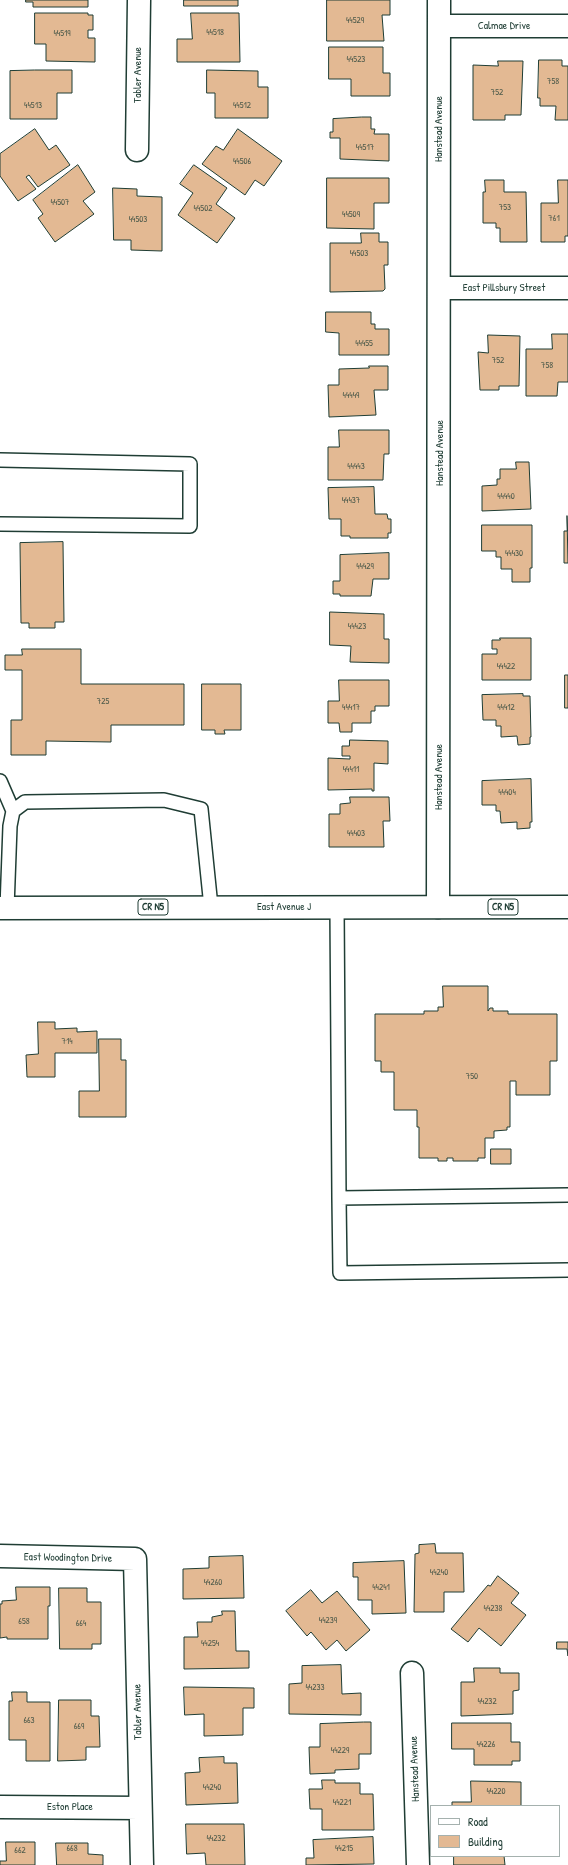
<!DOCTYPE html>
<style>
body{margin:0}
#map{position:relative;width:568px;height:1865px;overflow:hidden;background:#fff;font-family:"Patrick Hand",sans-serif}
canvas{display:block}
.legend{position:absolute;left:430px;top:1805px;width:130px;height:52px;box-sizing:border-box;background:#fff;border:1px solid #a5b1ae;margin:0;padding:5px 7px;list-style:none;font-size:12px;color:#1f3d34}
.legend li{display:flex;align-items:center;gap:8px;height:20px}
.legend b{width:20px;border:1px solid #a5b1ae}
</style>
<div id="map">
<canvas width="568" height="1865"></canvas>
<ul class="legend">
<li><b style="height:5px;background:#fff"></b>Road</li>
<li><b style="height:11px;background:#e3b993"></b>Building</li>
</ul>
</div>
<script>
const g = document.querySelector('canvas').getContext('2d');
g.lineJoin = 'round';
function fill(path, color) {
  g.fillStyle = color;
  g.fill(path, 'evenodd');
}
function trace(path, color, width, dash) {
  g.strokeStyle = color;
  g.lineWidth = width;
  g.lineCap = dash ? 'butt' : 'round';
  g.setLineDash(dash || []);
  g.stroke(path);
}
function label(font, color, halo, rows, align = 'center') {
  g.font = font + ' "Patrick Hand",sans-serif';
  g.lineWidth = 3.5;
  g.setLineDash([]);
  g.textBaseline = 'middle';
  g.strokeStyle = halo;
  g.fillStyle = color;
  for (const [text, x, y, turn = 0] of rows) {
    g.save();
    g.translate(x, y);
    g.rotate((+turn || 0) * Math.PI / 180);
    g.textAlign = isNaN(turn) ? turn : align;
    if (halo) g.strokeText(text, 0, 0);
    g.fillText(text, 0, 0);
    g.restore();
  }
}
const building = new Path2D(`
 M26 0H88V7H33V2H26Z
 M184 0H238V6H184Z
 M327 0H390V15H382L384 41H327Z
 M35 13H88V15H93V30H88V38H95V62L46 61V44H35Z
 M191 13H239L240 62H177V39H192Z
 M329 47H383V73H390V96H351V79H329Z
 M539 60H562V66H568V120H555L556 106H540V98H538Z
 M498 61H523L521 115H505V120H473V65L498 66Z
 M35 70H72V93H57V119H10V71Z
 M207 70 258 71V87H268V118H215V93H207Z
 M362 117H371V129H375L374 134H389V161L340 159V138H330V132H333V119Z
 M35 129 49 150 56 145 70 165 38 187 29 175 26 177 36 189 18 201 0 176V154Z
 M238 129 282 161 264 186 255 180 245 195 202 164 216 146 223 150Z
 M78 165 95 192 83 201 94 214 55 242 38 218 43 214 33 200Z
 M194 165 227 188 216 204 235 218 217 243 178 215 193 193 180 184Z
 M327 178H389V203H374V229L327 228Z
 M485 180H504V192H526L527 242H500V228H496V223H483V192H485Z
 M558 180H568V236H565V242H541V203H558Z
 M113 188 137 189V196L162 197V251L131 250V240H114Z
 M361 233H379V242H388V265H384L385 289 383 291 330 292V243H361Z
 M326 312H371V324H375V329H389V355H339V333L326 332Z
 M552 334H568V382H558L557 396H526V349H552Z
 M488 335 520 336 519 386H499V390H480L478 352 488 353Z
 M369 366H388V390H374L376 415 329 417 328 385H339V369L369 368Z
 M339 430H389V454H384L383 480H328V447H339Z
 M516 462H529L531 509 482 511V486L497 485V479H500V469H516Z
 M374 487 375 514H387L388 519H391V533H388V538H350V536H341V519H329L328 488Z
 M567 516 568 563H564V531H567Z
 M482 525H532V568H530V582H512V569H501V557H496V551H482Z
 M63 542 64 622H55V628H29V623H21L20 543Z
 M389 553V579H373L371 596H340V594H333V581H340V555Z
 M330 612 384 614V639H389V663L350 662 351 646 330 645Z
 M500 638H531V680H482V654H497V649H492V640H500Z
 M22 649H81V684H184V725H111V742L46 741V755H11V720H22V670H5V655H22Z
 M565 675H568V708H565Z
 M339 680H389V706H375V711H371V723H352V732H340L339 723H328V701H339Z
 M202 684H241V730H224L225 734H215V730H202Z
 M523 694V696H530L531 737H530V744L518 745 517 736 501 737V726H496V720H483L482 695Z
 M350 740 388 741V764L374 763V791H372V789L328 790V758L350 759V756H342V746H349Z
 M531 779 532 822H530V828L517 829V822L501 823 500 811H496V805H482V781Z
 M350 797H389L390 821H383L384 847H329V814H340V804L350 803Z
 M443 986H488V1011L490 1008H493V1011H508V1014H557V1061H550V1095H516V1081H510V1127H507V1130L494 1131V1138H485V1158H478V1161H453V1158H447V1161H438V1158H419V1127H417V1110H394V1072H381V1061H375V1014H424V1011H438V1007H443Z
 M38 1022H55V1029L77 1028V1032L97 1031V1053H55V1077H27L26 1055 38 1054Z
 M99 1039H121V1060H126V1117H79V1091H99Z
 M491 1149H511V1164H491Z
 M435 1544 436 1553H463L464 1592H444V1612H414L415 1554 419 1553V1545Z
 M243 1556 244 1598 183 1599V1569L209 1568V1557Z
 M404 1561 406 1613 372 1614V1600H358V1577H353V1563Z
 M498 1576 519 1593 511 1603 526 1615 501 1646 479 1628 468 1642 451 1629 488 1585 490 1586Z
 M16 1587H50V1606H48V1639H7V1637L0 1638V1604H2V1601L16 1600Z
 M59 1588H87V1602H101V1644H92V1649H60Z
 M311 1590 322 1603 337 1591 370 1630 346 1651 337 1640 326 1650 311 1632 307 1636 286 1611Z
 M222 1611H235L236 1651H249V1668L184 1669V1637H198L197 1622H212V1617L222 1615Z
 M557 1642H568V1656L567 1649H557Z
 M341 1665 342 1694 361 1693V1715L289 1714V1684L302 1683V1666Z
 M474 1668H500V1673H519V1690L513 1691V1714L461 1716V1682H474Z
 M184 1687 254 1688V1708H243V1735L204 1736V1714L185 1715Z
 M12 1692H27V1702H50V1761H26V1740H9V1701H12Z
 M59 1700H91V1716H99L100 1747H86V1760L58 1761Z
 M364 1722H371V1754H359V1769L335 1770V1773L310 1774 309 1747H320V1724Z
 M452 1723H511V1742H520V1761H512V1765H474V1749H452Z
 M224 1757V1763H237L238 1803 186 1805 185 1773 200 1772 199 1758Z
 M322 1780H335V1783H360V1794H373L374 1830H322V1809H310L309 1789H322Z
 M471 1781 521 1782V1806H452V1802H471Z
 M186 1824H244L245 1865H206L205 1853 187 1854Z
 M373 1837 374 1864 306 1865V1858H314L313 1840Z
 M6 1842H35V1865H0V1861H6Z
 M56 1843H88V1854L103 1855V1865H57Z
 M454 1856H504L505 1865H454Z`);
const service = new Path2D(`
 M0 460 190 464V526L0 524
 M0 781 13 811
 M337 907 339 1198 568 1195
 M7 908 10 826 13 811 25 802 164 800 201 809 211 907
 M339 1198 340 1273 568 1270`);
const minor = new Path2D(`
 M439 26H568
 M137 150 139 0
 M440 288H568
 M438 907 439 0
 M0 1556 135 1559 142 1865
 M412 1673 418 1865
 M0 1807 140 1808`);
const primary = new Path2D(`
 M0 908 568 907`);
const numberNames = [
 ["44529",355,21],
 ["44518",215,33],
 ["44519",62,34],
 ["44523",356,60],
 ["758",553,82],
 ["752",497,93],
 ["44513",33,106],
 ["44512",242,106],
 ["44517",365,148],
 ["44506",242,162],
 ["44507",60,203],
 ["753",505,208],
 ["44502",203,209],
 ["44509",351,215],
 ["761",554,219],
 ["44503",138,220],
 ["44503",359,254],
 ["44455",364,344],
 ["752",498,361],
 ["758",547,366],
 ["44449",351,396],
 ["44443",356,467],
 ["44440",506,497],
 ["44437",351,501],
 ["44430",514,554],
 ["44429",365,567],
 ["44423",357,627],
 ["44422",506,667],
 ["725",103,702],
 ["44417",351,708],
 ["44412",506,708],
 ["44411",351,770],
 ["44404",507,793],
 ["44403",356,834],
 ["714",67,1042],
 ["750",472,1077],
 ["44240",439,1573],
 ["44260",213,1583],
 ["44241",381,1588],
 ["44238",493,1609],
 ["44239",328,1621],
 ["658",24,1622],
 ["664",81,1624],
 ["44254",210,1644],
 ["44233",315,1688],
 ["44232",487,1702],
 ["663",29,1721],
 ["669",79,1727],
 ["44226",486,1745],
 ["44229",340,1751],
 ["44240",212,1788],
 ["44220",496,1792],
 ["44221",342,1803],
 ["44232",216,1839],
 ["668",72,1849],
 ["44215",344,1849],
 ["662",20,1851]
];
const shields = [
 [153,907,30],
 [503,907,30]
];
const shieldNames = [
 ["CR N5",153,907],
 ["CR N5",503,907]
];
const streetNames = [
 ["Calmae Drive",504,26],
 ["Tabler Avenue",138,75,-90],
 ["Hanstead Avenue",439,129,-90],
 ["East Pillsbury Street",504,288],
 ["Hanstead Avenue",440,453,-90],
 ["Hanstead Avenue",439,777,-90],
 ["East Avenue J",284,907],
 ["East Woodington Drive",68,1558,1],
 ["Tabler Avenue",138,1712,-91],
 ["Hanstead Avenue",415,1769,-92],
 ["Eston Place",70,1807]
];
fill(building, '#e3b993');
trace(building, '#1f3d34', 1);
trace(service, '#1f3d34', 16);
trace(minor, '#1f3d34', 25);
trace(primary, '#1f3d34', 25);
trace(service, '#fff', 13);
trace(minor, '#fff', 22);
trace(primary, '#fff', 22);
label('9px', '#505c4c', null, numberNames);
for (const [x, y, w] of shields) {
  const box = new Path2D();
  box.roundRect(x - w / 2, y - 8, w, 16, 3);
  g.fillStyle = '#fff';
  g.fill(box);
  trace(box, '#1f3d34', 1);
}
label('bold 10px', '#1f3d34', null, shieldNames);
label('11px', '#1f3d34', '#fff', streetNames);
</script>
